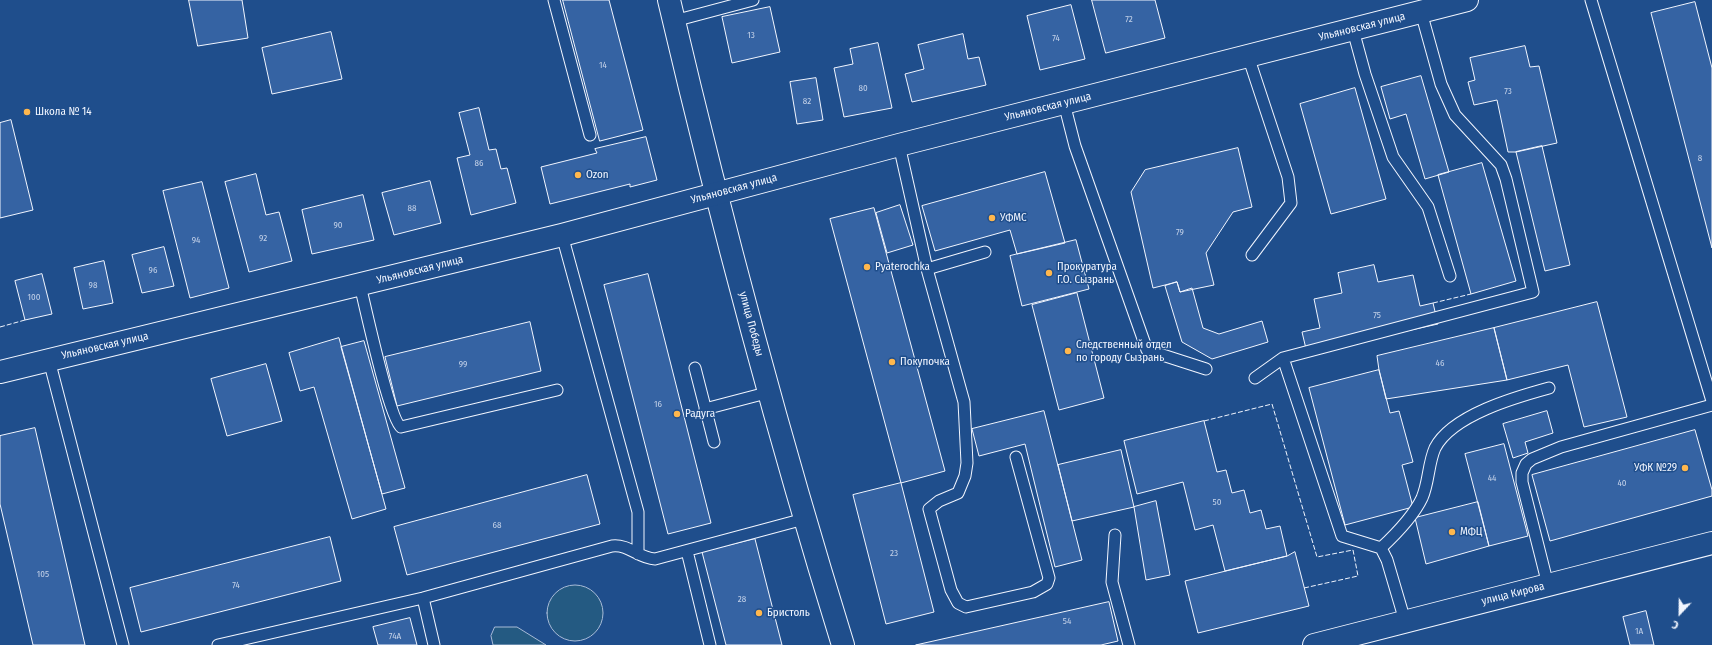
<!DOCTYPE html>
<meta charset="utf-8">
<style>
body{margin:0}
#map{position:relative;width:1712px;height:645px;overflow:hidden;background:#1f4e8c;font-family:"Fira Sans Condensed",sans-serif}
canvas{display:block}
.north{position:absolute;left:1660px;top:593px;width:40px;height:40px;-webkit-text-stroke:3px #1f4e8c;paint-order:stroke;rotate:202deg;font-size:11px;font-weight:700;line-height:16px;text-align:center;color:#f2f6ff}
.north::after{content:'';display:block;margin:auto;width:14px;height:18px;background:#f2f6ff;clip-path:polygon(50% 0,100% 100%,50% 72%,0 100%)}
</style>
<div id="map">
<canvas width="1712" height="645"></canvas>
<div class="north">С</div>
</div>
<script>
const g = document.querySelector('canvas').getContext('2d');
g.lineJoin = 'round';
function fill(path, color) {
  g.fillStyle = color;
  g.fill(path, 'evenodd');
}
function trace(path, color, width, dash) {
  g.strokeStyle = color;
  g.lineWidth = width;
  g.lineCap = dash ? 'butt' : 'round';
  g.setLineDash(dash || []);
  g.stroke(path);
}
function label(font, color, halo, rows, align = 'center') {
  g.font = font + ' "Fira Sans Condensed",sans-serif';
  g.lineWidth = 3;
  g.setLineDash([]);
  g.textBaseline = 'middle';
  g.strokeStyle = halo;
  g.fillStyle = color;
  for (const [text, x, y, turn = 0] of rows) {
    g.save();
    g.translate(x, y);
    g.rotate((+turn || 0) * Math.PI / 180);
    g.textAlign = isNaN(turn) ? turn : align;
    if (halo) g.strokeText(text, 0, 0);
    g.fillText(text, 0, 0);
    g.restore();
  }
}
const green = new Path2D(`
 M547 613a28 28 0 1 1 56 0a28 28 0 1 1-56 0Z
 M495 627H517L546 645H493L491 636Z`);
const building = new Path2D(`
 M189 0H242L248 38 198 46Z
 M563 0H609L643 130 600 141Z
 M1092 0H1155L1165 38 1106 53Z
 M1695 2 1712 68V248L1651 13Z
 M1071 5 1085 59 1040 70 1027 16Z
 M770 7 780 52 732 63 722 17Z
 M331 32 342 79 272 94 262 48Z
 M963 34 968 59 979 57 986 85 912 102 905 74 924 69 918 45Z
 M878 43 892 108 844 117 834 68 853 64 850 49Z
 M1525 46 1530 67 1539 66 1557 143 1516 152H1508L1497 100 1474 105 1468 82 1475 80 1470 58Z
 M1421 76 1449 172 1425 179 1406 114 1390 119 1381 87Z
 M816 78 823 120 797 124 790 82Z
 M1355 88 1386 199 1331 214 1300 104Z
 M479 108 489 150 496 149 501 169 507 168 516 203 471 215 457 158 470 155 459 113Z
 M11 120 33 210 0 218V123Z
 M646 137 657 180 630 187V184L550 204 541 167 597 153 595 149Z
 M1542 146 1570 265 1545 271 1516 152Z
 M1238 148 1252 207 1233 212 1206 253 1214 285 1180 292 1177 282 1153 288 1131 192 1145 170Z
 M1482 163 1516 281 1471 294 1438 175Z
 M1045 172 1065 243 1017 254 1010 230 935 251 922 206Z
 M256 174 266 215 279 212 292 261 249 272 225 182Z
 M430 181 441 223 394 235 382 193Z
 M202 182 229 288 190 298 163 191Z
 M363 195 374 240 312 254 302 210Z
 M900 205 913 245 887 253 876 213Z
 M874 208 945 471 901 483 830 219Z
 M1076 240 1089 289 1022 306 1010 256Z
 M164 247 174 286 142 293 132 255Z
 M104 261 113 303 83 309 74 268Z
 M1374 265 1378 282 1413 275 1420 306 1433 303 1438 324 1307 353 1302 332 1320 328 1314 299 1342 293 1338 273Z
 M42 274 52 314 25 320 15 281Z
 M648 274 711 523 668 534 604 285Z
 M1177 282 1180 292 1192 288 1203 328 1219 334 1262 321 1268 342 1212 359 1182 342 1165 286Z
 M1077 293 1104 398 1059 410 1032 305Z
 M1597 302 1627 417 1584 427 1568 365 1507 380 1494 328Z
 M530 322 541 371 397 406 385 357Z
 M1494 328 1507 380 1386 399 1379 370 1377 356Z
 M339 338 386 509 352 519 314 387 300 391 289 353Z
 M364 341 405 488 382 494 341 347Z
 M266 364 282 421 227 436 211 379Z
 M1379 370 1390 413 1399 411 1413 462 1402 465 1413 507 1345 525 1309 388Z
 M1044 411 1082 560 1055 567 1025 444 979 456 972 429Z
 M1547 411 1553 433 1525 442 1528 453 1513 458 1503 424Z
 M1204 421 1217 472 1226 470 1232 493 1244 490 1250 513 1261 510 1266 529 1280 526 1287 556 1225 571 1213 525 1195 530 1183 482 1137 494 1124 441Z
 M35 428 85 645H33L0 504V436Z
 M1695 430 1712 490V496L1550 541 1532 475Z
 M1504 444 1528 536 1489 546 1465 454Z
 M1121 450 1134 507 1072 521 1058 465Z
 M587 475 600 524 407 575 394 527Z
 M901 483 934 612 886 624 853 495Z
 M1156 501 1170 575 1146 580 1134 507Z
 M1478 502 1489 546 1426 564 1415 518Z
 M330 537 341 581 141 632 130 588Z
 M755 539 782 645H726L702 552Z
 M1295 552 1309 606 1198 633 1185 581 1287 556Z
 M1109 602 1118 641 1101 645H916Z
 M1646 611 1654 645H1630L1623 617Z
 M410 618 417 645H378L373 627Z`);
const service = new Path2D(`
 M554 0 590 135
 M1591 0 1712 401
 M674 21 753 0
 M1353 30 1365 74 1393 157 1428 207 1450 276
 M1248 56 1288 177 1291 203 1252 255
 M1064 103 1075 146 1147 350 1206 369
 M899 145 927 269 964 402 967 463 965 476 958 493 939 501 929 509 951 590 958 603 966 607 1033 592 1047 584 1049 578 1016 457
 M562 235 638 512V554
 M927 269 985 252
 M360 285C365 306 390 420 401 427L557 390
 M1283 358 1533 292 1506 179 1501 165 1455 115 1441 84 1421 12
 M49 360 123 645
 M695 368 714 442
 M1255 378 1283 358 1342 536 1381 548 1387 560 1405 621
 M705 409 770 392
 M1115 535 1112 582 1129 645
 M1381 548C1396 534 1413 517 1422 498 1429 482 1428 464 1435 448 1452 415 1516 397 1549 388
 M687 551 710 645
 M1548 585 1522 482V473L1526 464 1532 459 1561 447 1712 405
 M423 598 434 645
 M218 645 423 598 612 546C629 544 638 558 655 559L804 519`);
const tertiary = new Path2D(`
 M1314 645 1712 543`);
const secondary = new Path2D(`
 M669 0C720 217 777 432 843 645`);
const primary = new Path2D(`
 M0 372 562 235 899 145 1467 0`);
const fence = new Path2D(`
 M1433 303 1471 294
 M0 327 25 320
 M1204 421 1272 404 1317 557 1353 550 1358 576 1304 588`);
const markers = [
 [27,112,4,"#ffb74d"],
 [578,175,4,"#ffb74d"],
 [992,218,4,"#ffb74d"],
 [867,267,4,"#ffb74d"],
 [1049,273,4,"#ffb74d"],
 [1068,351,4,"#ffb74d"],
 [892,362,4,"#ffb74d"],
 [677,414,4,"#ffb74d"],
 [1685,468,4,"#ffb74d"],
 [1452,532,4,"#ffb74d"],
 [759,613,4,"#ffb74d"]
];
const numberNames = [
 ["72",1129,19],
 ["13",751,35],
 ["74",1056,38],
 ["14",603,65],
 ["80",863,88],
 ["73",1508,91],
 ["82",807,101],
 ["8",1700,158],
 ["86",479,163],
 ["88",412,208],
 ["90",338,225],
 ["79",1180,232],
 ["92",263,238],
 ["94",196,240],
 ["96",153,270],
 ["98",93,285],
 ["100",34,297],
 ["75",1377,315],
 ["46",1440,363],
 ["99",463,364],
 ["16",658,404],
 ["44",1492,478],
 ["40",1622,483],
 ["50",1217,502],
 ["68",497,525],
 ["23",894,553],
 ["105",43,574],
 ["74",236,585],
 ["28",742,599],
 ["54",1067,621],
 ["1А",1639,631],
 ["74А",395,636]
];
const streetNames = [
 ["Ульяновская улица",1362,27,-14],
 ["Ульяновская улица",1048,107,-14],
 ["Ульяновская улица",734,189,-15],
 ["Ульяновская улица",420,270,-14],
 ["улица Победы",751,324,75],
 ["Ульяновская улица",105,346,-13],
 ["улица Кирова",1513,594,-14]
];
const poiNames = [
 ["Школа № 14",35,112],
 ["Ozon",586,175],
 ["УФМС",1000,218],
 ["Pyaterochka",875,267],
 ["Прокуратура",1057,267],
 ["Г.О. Сызрань",1057,280],
 ["Следственный отдел",1076,345],
 ["по городу Сызрань",1076,358],
 ["Покупочка",900,362],
 ["Радуга",685,414],
 ["УФК №29",1677,468,"right"],
 ["МФЦ",1460,532],
 ["Бристоль",767,613]
];
fill(green, '#245a82');
trace(green, '#a8bbd7', 1);
fill(building, '#3563a3');
trace(building, '#f2f6ff', 1);
trace(service, '#f2f6ff', 13);
trace(tertiary, '#f2f6ff', 24);
trace(secondary, '#f2f6ff', 24);
trace(primary, '#f2f6ff', 24);
trace(service, '#1f4e8c', 11);
trace(tertiary, '#1f4e8c', 22);
trace(secondary, '#1f4e8c', 22);
trace(primary, '#1f4e8c', 22);
trace(fence, '#f2f6ff', 1, [5, 2]);
for (const [x, y, r, color] of markers) {
  const dot = new Path2D();
  dot.arc(x, y, r, 0, 2 * Math.PI);
  g.fillStyle = color;
  g.fill(dot);
  trace(dot, '#1f4e8c', 1.5);
}
label('9px', '#c3d1e8', null, numberNames);
label('11px', '#f2f6ff', '#1f4e8c', streetNames);
label('11px', '#f2f6ff', '#1f4e8c', poiNames, 'left');
</script>
